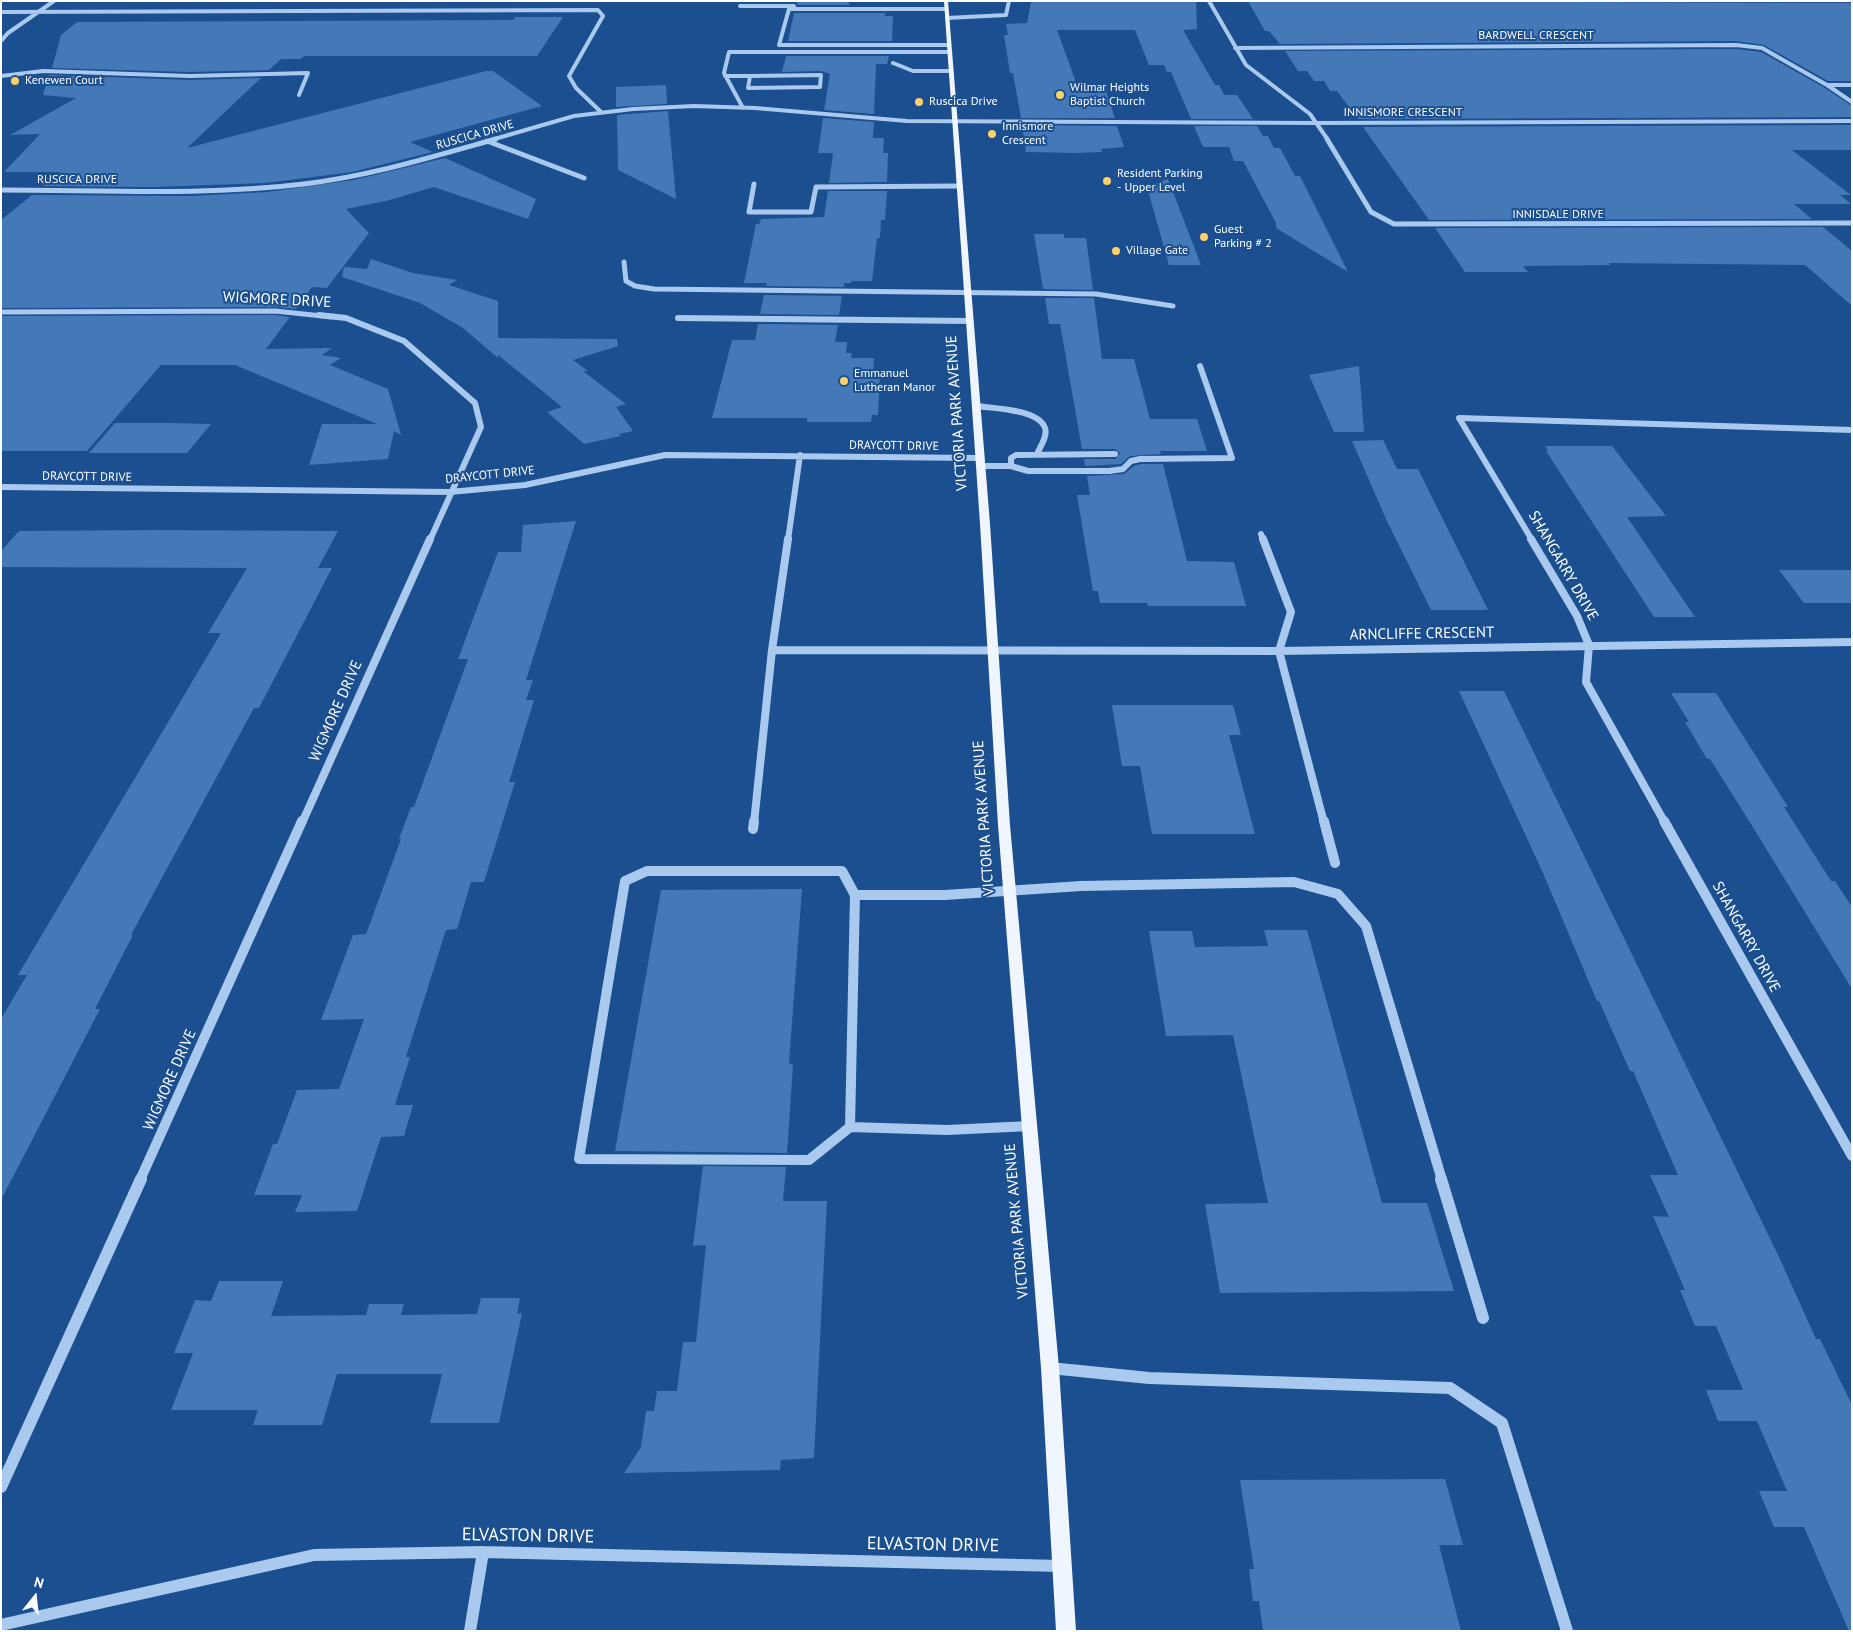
<!DOCTYPE html>
<style>
body{margin:0}
#map{position:relative;width:1853px;height:1632px;overflow:hidden;background:#1b4f8f;font-family:"PT Sans",sans-serif}
canvas{display:block}
.frame{position:absolute;inset:0;border:2px solid #fff;pointer-events:none}
.north{position:absolute;left:10px;top:1572px;width:50px;height:50px;-webkit-text-stroke:4px #1b4f8f;paint-order:stroke;rotate:16deg;font-size:14px;font-weight:700;line-height:20px;text-align:center;color:#fff}
.north::after{content:'';display:block;margin:auto;width:18px;height:22px;background:#fff;clip-path:polygon(50% 0,100% 100%,50% 72%,0 100%)}
</style>
<div id="map">
<canvas width="1853" height="1632"></canvas>
<div class="frame"></div>
<div class="north">N</div>
</div>
<script>
const g = document.querySelector('canvas').getContext('2d');
g.lineJoin = 'round';
function fill(path, color) {
  g.fillStyle = color;
  g.fill(path, 'evenodd');
}
function trace(path, color, width, dash) {
  g.strokeStyle = color;
  g.lineWidth = width;
  g.lineCap = dash ? 'butt' : 'round';
  g.setLineDash(dash || []);
  g.stroke(path);
}
function label(font, color, halo, rows, align = 'center') {
  g.font = font + ' "PT Sans",sans-serif';
  g.lineWidth = 4;
  g.setLineDash([]);
  g.textBaseline = 'middle';
  g.strokeStyle = halo;
  g.fillStyle = color;
  for (const [text, x, y, turn = 0] of rows) {
    g.save();
    g.translate(x, y);
    g.rotate((+turn || 0) * Math.PI / 180);
    g.textAlign = isNaN(turn) ? turn : align;
    if (halo) g.strokeText(text, 0, 0);
    g.fillText(text, 0, 0);
    g.restore();
  }
}
const building = new Path2D(`
 M796 1H849V5H798Z
 M1031 1H1196L1197 29 1183 30 1215 85H1219L1224 95H1237L1253 119H1191L1171 72H1167L1164 65H1149L1135 30H1057L1078 88H1105L1115 118H1021L1013 73H1010L1004 35H1008L1006 24 1027 23Z
 M1248 1 1852 3V81H1828L1764 45 1736 41 1280 44 1269 31H1265Z
 M794 13H885V16H893L892 41H788Z
 M515 17H563L537 56H304L301 59H281L269 70 190 72 52 68 61 35 77 22 513 20Z
 M1736 49 1761 52 1825 88 1852 106V117L1358 119 1337 91H1330L1324 81H1314L1307 71H1298L1285 51Z
 M786 56H889L887 64H876L874 114 824 110 830 74 821 71 782 72Z
 M486 71H493L542 106 410 142 433 152 352 172 266 183 153 187 43 186 61 172H4L40 134 10 135 76 98 43 95 49 75 190 80 261 78 187 148Z
 M666 85 667 104 616 107V87Z
 M668 111 676 199 618 170 617 115Z
 M823 118 874 122 873 138H884L883 153H888L887 182 829 183 833 153H818Z
 M1022 125 1117 126 1124 147 1101 149 1102 152 1076 153 1026 152Z
 M1852 125V150H1792L1851 195H1840L1851 204H1794L1812 219 1429 220 1363 127Z
 M1194 126H1257L1263 136H1268L1274 148H1280L1295 176H1300L1348 272 1276 228V223L1243 161H1234L1229 147H1203Z
 M445 158 536 199 528 219 434 187 386 201 346 209 369 233 327 288 312 287 296 309 275 307 1 308V220L32 195 191 196 267 192 354 180Z
 M1168 179 1201 265H1169L1147 187Z
 M828 191H887L885 220H881L880 238H877L872 281H851V283H844V287L766 286 767 283H744L756 224H759L761 219 824 217Z
 M1823 227 1852 251V306L1805 265 1609 263 1610 265 1523 266 1528 272H1465L1435 228Z
 M1034 234H1064V238H1086L1093 290 1043 289Z
 M371 259 413 273 457 280 449 285 498 301V338L617 339 618 346 573 360 588 371H583L626 404 616 407 633 431 619 434 621 436 584 444 547 412 562 407 498 355V358L463 328 420 303 342 277 344 267 367 269Z
 M764 295 842 296 839 315 760 314Z
 M1045 298H1094L1102 359H1134L1150 419H1197L1207 451H1160L1161 454 1130 456 1121 464 1085 466 1084 459H1116L1120 453 1115 449H1082L1060 324H1049Z
 M275 315 290 317 266 349 332 348 322 355 341 358 330 365 388 389 401 435 394 431 388 459 309 465 322 424H377L235 365H161L87 451H1V316Z
 M758 324 838 325 835 342H847L846 353H852L851 358H874L873 374H880L878 415H872L871 422H807V418H712L732 340H755Z
 M1359 366 1364 432H1334L1309 375Z
 M115 423H170L211 424 187 453H89Z
 M1383 440 1397 469H1418L1488 610H1431L1386 519 1352 441Z
 M1545 446H1612L1666 516 1627 517 1695 617H1654L1546 451H1548Z
 M1141 464H1163L1187 561 1234 562 1246 606H1148L1147 603H1100L1098 591H1093L1077 495H1090L1087 476 1124 474 1134 466Z
 M576 521 526 680H533L526 700H534L509 782H515L484 882H471L457 929 446 930 406 1057H410L395 1105H413L404 1136 381 1137 357 1211 295 1212 302 1195H254L273 1144H277L297 1090 339 1089 364 1019 321 1020 353 935 366 934 401 839H399L411 807H414L468 659H458L498 552H521L523 525Z
 M156 530 338 531 318 568H332L259 708H254L131 935H133L95 1009H100L1 1200V1019L27 975H18L221 633H208L247 568 1 567V551L19 531Z
 M1779 570H1852V603H1804Z
 M1459 691H1504L1779 1257 1816 1339H1820L1852 1405V1631H1849L1804 1527H1774L1759 1491H1787L1757 1421H1718L1706 1390H1743L1716 1326H1695L1680 1290H1685L1653 1216 1669 1217 1650 1175H1678L1633 1071H1630L1599 1001H1597L1543 873Z
 M1671 693H1716L1788 807H1784L1831 881H1835L1852 907V989L1751 824 1710 759H1707L1685 722H1689Z
 M1112 705H1233L1241 735H1229L1255 834H1152L1140 766H1122Z
 M802 889 789 1063 793 1065 787 1153 615 1151 661 890Z
 M1264 930H1307L1382 1203H1427L1454 1291 1220 1293 1205 1204 1268 1203 1233 1035 1166 1036 1149 931H1192L1195 947 1268 946Z
 M703 1166 786 1167 783 1201H827L814 1458 781 1460 780 1470 624 1473 641 1447 646 1411H654L657 1391H677L683 1342H696L706 1245 693 1246Z
 M219 1281H283L271 1316 366 1315 369 1304H404L401 1315 477 1314 481 1298H520L517 1314 522 1313 499 1423H430L442 1374H337L322 1425H253L258 1410H171L193 1353H174L195 1300 211 1301Z
 M1445 1479 1463 1545H1439L1461 1631H1263L1259 1601H1253L1249 1569H1254L1240 1480Z`);
const minorFar5 = new Path2D(`
 M1209 1 1246 65 1310 114 1328 140
 M740 6H794
 M946 9H789L779 45H949
 M1 12 598 10 603 16 569 76 576 88 601 112
 M947 18 1006 15 1009 1
 M1 41 8 33 54 1
 M1235 48 1736 45 1762 48 1827 85
 M893 63 913 71H951
 M821 75 820 87 748 88 750 76Z
 M1 76 43 71 190 76 308 73 299 95
 M725 76H750
 M1852 85H1827L1852 102
 M743 108 724 73 729 52H949
 M491 140 574 116 633 109 694 106 755 108 907 121 1318 123 1852 121`);
const minorFar4 = new Path2D(`
 M1327 139 1371 212 1394 224 1852 223
 M487 141 584 178
 M754 184 749 212H811L816 187 959 186
 M1 190C102 190 204 196 304 184 370 176 432 157 496 139
 M624 262 626 281 635 286 654 289 1096 294 1173 306
 M1 312 275 311 332 317`);
const minorFar3 = new Path2D(`
 M319 315 346 318 404 341 475 403 481 427 430 540
 M678 318 970 321
 M976 406C992 408 1039 409 1045 428 1048 436 1040 447 1037 454
 M980 466H1011L1028 471H1109L1123 469 1131 461 1140 459 1232 458 1200 366
 M1011 466V458L1016 455 1115 454
 M1 487 450 492 525 485 665 455 979 458
 M1261 534 1263 540
 M788 540 800 455
 M1532 540 1459 418 1852 430`);
const minorFar2 = new Path2D(`
 M788 539 772 650 1279 651 1852 642
 M1263 539 1291 612 1279 651 1324 823
 M1531 539 1577 616 1589 645 1586 682 1665 823
 M302 823 430 539
 M754 823 772 650`);
const minorFar1 = new Path2D(`
 M1324 821 1335 863
 M1664 821 1852 1156
 M753 829 754 821
 M1030 1126 947 1130 850 1127 855 895H945L1081 886 1294 882 1338 894 1366 926 1442 1180
 M850 1127 809 1160 579 1159 625 881 647 871H842L855 895
 M140 1180 302 821`);
const minor = new Path2D(`
 M1441 1179 1483 1318
 M1050 1368 1149 1378 1450 1388 1502 1423 1567 1631
 M1 1487 141 1179
 M1 1625 314 1555 483 1552 1061 1566
 M470 1631 483 1552`);
const major = new Path2D(`
 M944 1H948L990 524 1010 825 1059 1368 1076 1631H1056L1041 1368 998 825 980 524Z`);
const markers = [
 [15,81,5,"#ffd166"],
 [1060,95,5,"#ffd166"],
 [919,102,5,"#ffd166"],
 [992,134,5,"#ffd166"],
 [1107,181,5,"#ffd166"],
 [1204,237,5,"#ffd166"],
 [1116,251,5,"#ffd166"],
 [844,381,5,"#ffd166"]
];
const farStreetnames = [
 ["BARDWELL CRESCENT",1536,36],
 ["INNISMORE CRESCENT",1403,113],
 ["RUSCICA DRIVE",475,135,-16],
 ["RUSCICA DRIVE",77,180],
 ["INNISDALE DRIVE",1558,215],
 ["DRAYCOTT DRIVE",894,446,1],
 ["DRAYCOTT DRIVE",490,475,-6],
 ["DRAYCOTT DRIVE",87,477,1]
];
const farPoinames = [
 ["Kenewen Court",25,81],
 ["Wilmar Heights",1070,88],
 ["Baptist Church",1070,102],
 ["Ruscica Drive",929,102],
 ["Innismore",1002,127],
 ["Crescent",1002,141],
 ["Resident Parking",1117,174],
 ["- Upper Level",1117,188],
 ["Guest",1214,230],
 ["Parking # 2",1214,244],
 ["Village Gate",1126,251],
 ["Emmanuel",854,374],
 ["Lutheran Manor",854,388]
];
const streetNames = [
 ["WIGMORE DRIVE",277,300,3],
 ["VICTORIA PARK AVENUE",957,413,-94],
 ["SHANGARRY DRIVE",1563,566,60],
 ["ARNCLIFFE CRESCENT",1422,634,-1],
 ["WIGMORE DRIVE",336,711,-66],
 ["VICTORIA PARK AVENUE",984,818,-94],
 ["SHANGARRY DRIVE",1746,937,61],
 ["WIGMORE DRIVE",170,1080,-66],
 ["VICTORIA PARK AVENUE",1017,1221,-95]
];
const nearStreetnames = [
 ["ELVASTON DRIVE",528,1536,1],
 ["ELVASTON DRIVE",933,1545,1]
];
fill(building, '#4478b7');
trace(minorFar5, '#a9c9ee', 4);
trace(minorFar4, '#a9c9ee', 5);
trace(minorFar3, '#a9c9ee', 6);
trace(minorFar2, '#a9c9ee', 8);
trace(minorFar1, '#a9c9ee', 10);
trace(minor, '#a9c9ee', 12);
fill(major, '#f0f6ff');
for (const [x, y, r, color] of markers) {
  const dot = new Path2D();
  dot.arc(x, y, r, 0, 2 * Math.PI);
  g.fillStyle = color;
  g.fill(dot);
  trace(dot, '#1b4f8f', 2);
}
label('12px', '#fff', '#1b4f8f', farStreetnames);
label('12px', '#fff', '#1b4f8f', farPoinames, 'left');
label('15px', '#fff', '#1b4f8f', streetNames);
label('18px', '#fff', '#1b4f8f', nearStreetnames);
</script>
